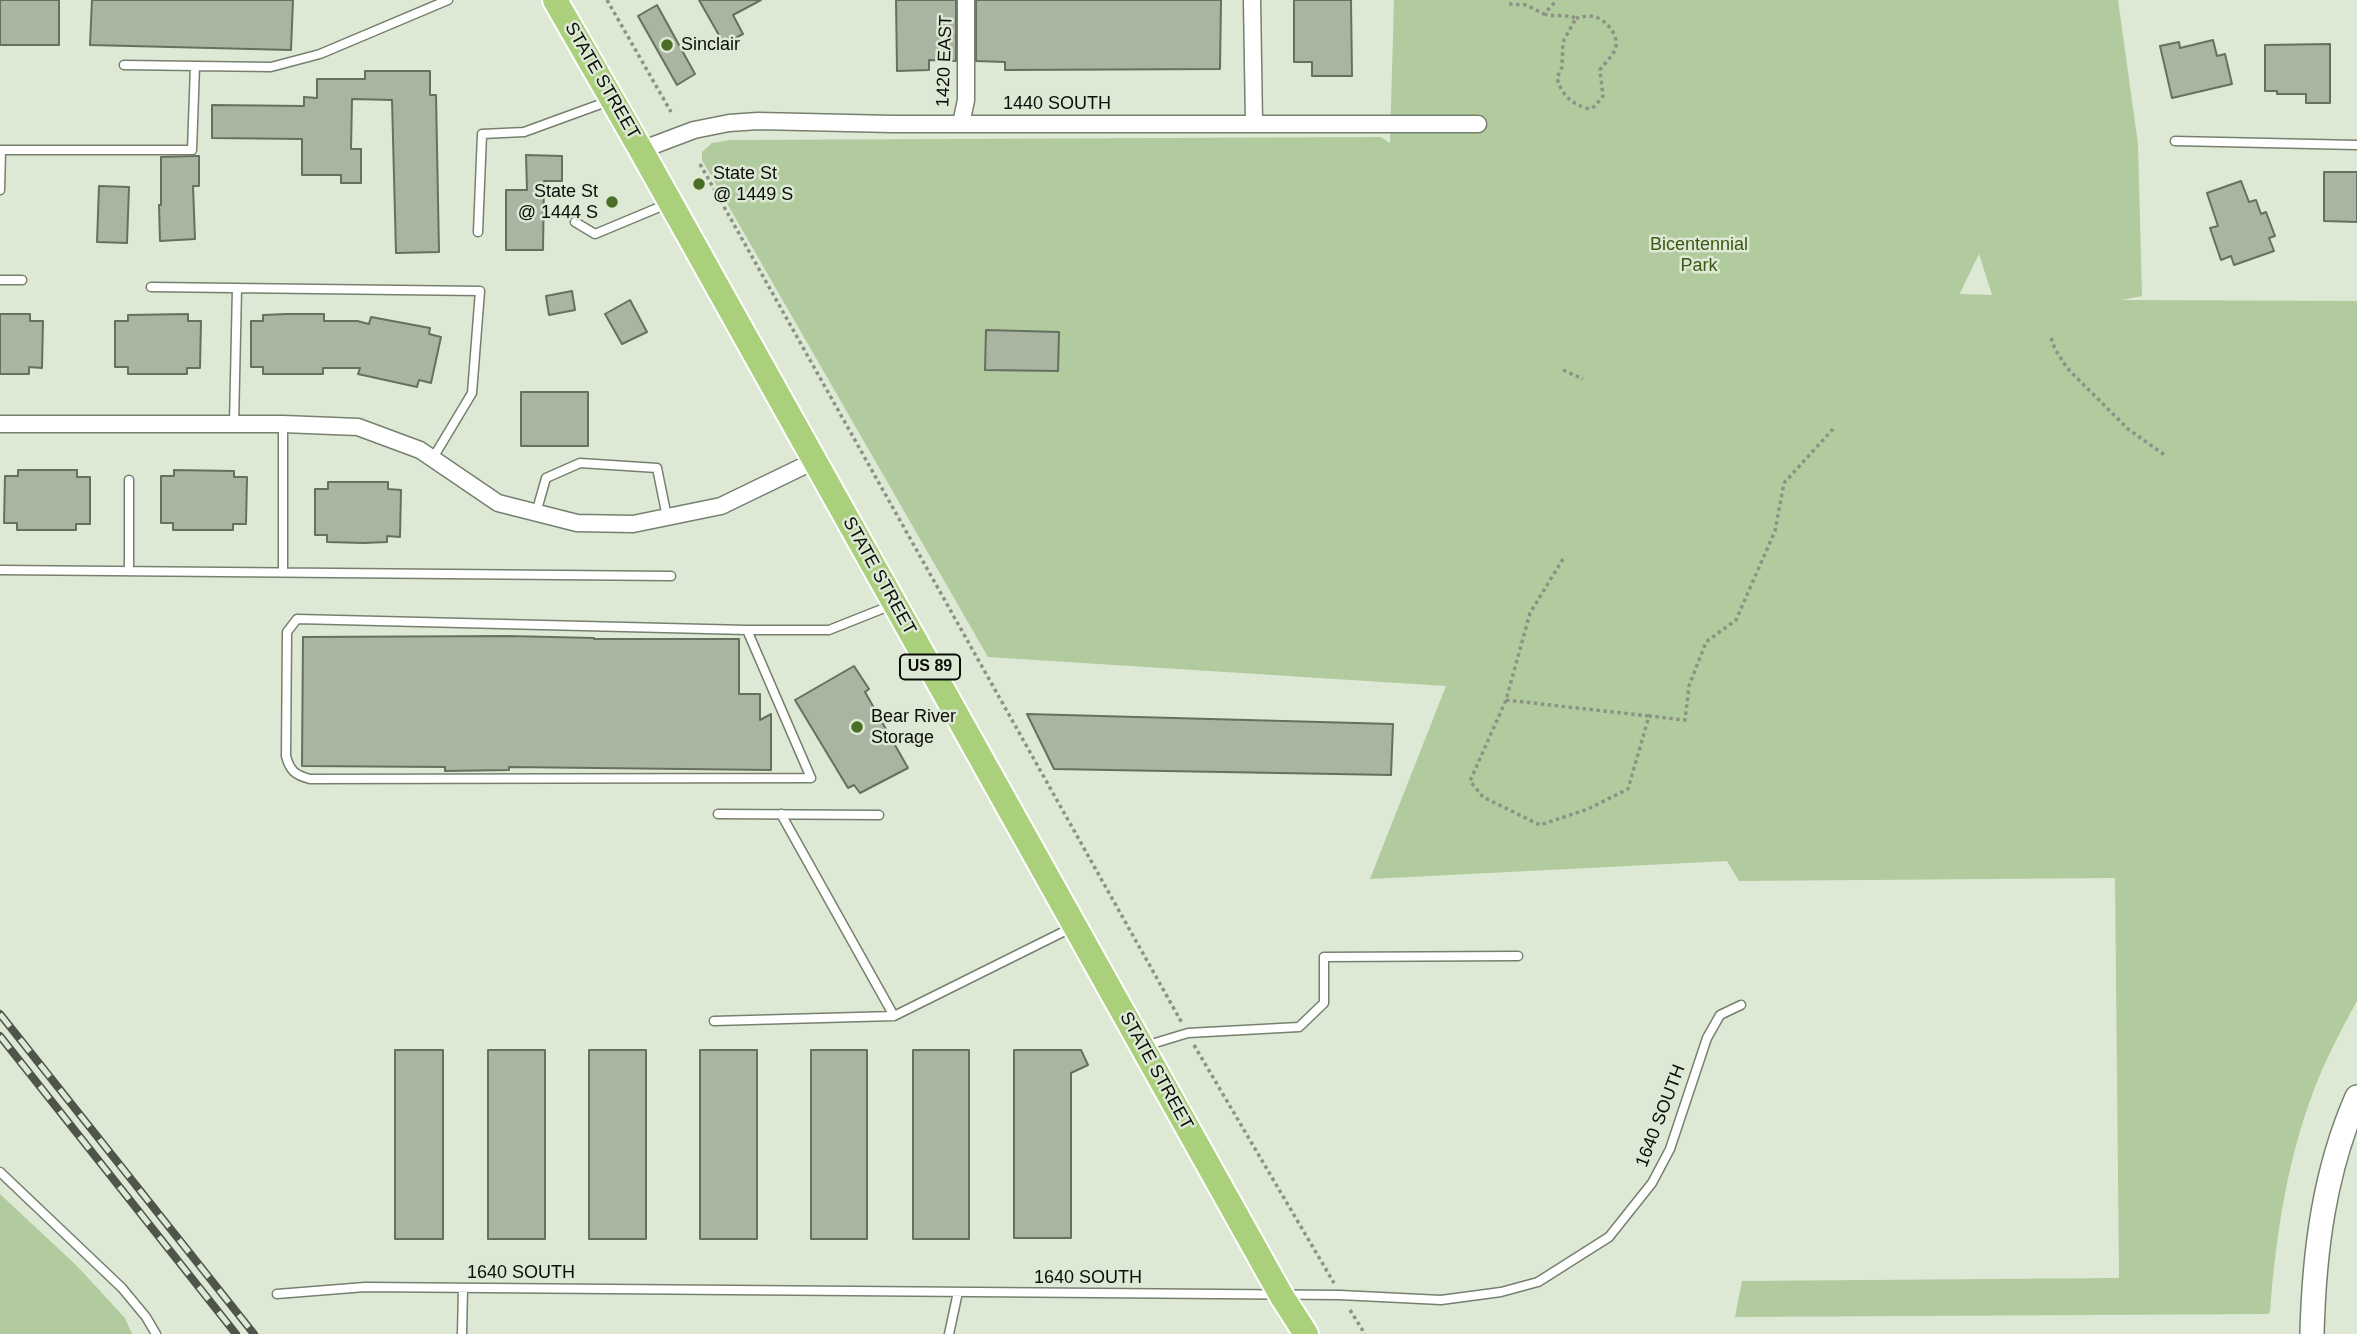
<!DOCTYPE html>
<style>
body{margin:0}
canvas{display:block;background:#dde8d5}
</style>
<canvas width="2357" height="1334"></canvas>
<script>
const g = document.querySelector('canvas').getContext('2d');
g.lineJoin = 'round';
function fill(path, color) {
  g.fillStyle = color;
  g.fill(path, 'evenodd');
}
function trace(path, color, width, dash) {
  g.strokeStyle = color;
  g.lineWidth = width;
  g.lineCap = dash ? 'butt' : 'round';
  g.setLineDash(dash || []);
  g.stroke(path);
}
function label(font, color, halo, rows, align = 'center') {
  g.font = font + ' Helvetica,sans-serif';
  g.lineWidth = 5;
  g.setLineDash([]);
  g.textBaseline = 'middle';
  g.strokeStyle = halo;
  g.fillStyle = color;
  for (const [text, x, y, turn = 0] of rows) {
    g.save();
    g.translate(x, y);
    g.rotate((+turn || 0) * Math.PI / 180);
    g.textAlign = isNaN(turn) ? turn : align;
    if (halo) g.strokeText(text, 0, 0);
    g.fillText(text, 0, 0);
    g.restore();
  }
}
const green = new Path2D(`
 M1394 0H2118L2138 144 2142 296 2121 300 2357 301V1001C2343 1026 2330 1051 2319 1077 2288 1153 2276 1232 2270 1312L2268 1314 1735 1317 1742 1281 2119 1278 2115 878 1739 881 1727 861 1370 879 1446 686 988 657 702 160V152L712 143 730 140 1381 137 1390 143ZM1979 254 1992 295 1961 294 1960 293Z
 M0 1194 77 1266 125 1318 132 1334H0Z`);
const building = new Path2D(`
 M0 0H59V45H0Z
 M92 0H293L291 50 90 45Z
 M699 0H761L733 15 743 34 724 44Z
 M896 0H956V61L929 60V70L897 71Z
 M976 0H1221L1220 69 1005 70V62L976 61Z
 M1294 0H1351L1352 76H1312V62H1294Z
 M657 5 695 74 677 85 638 16Z
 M2213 40 2217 56 2225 54 2232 84 2172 98 2160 46 2179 42 2180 48Z
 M2330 44V103H2306V94H2277V91H2265V45Z
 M365 71H430V95H436L439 252 396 253 392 100 352 99 351 149H361V183H341V175H302V139L212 138V105L304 106V97L317 98V79H365Z
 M526 155 562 156V181H544L543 250H506V190H527Z
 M195 156H199V186H193L195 239 160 241 159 205H161V157Z
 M2324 172H2357V222L2324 221Z
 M2241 181 2249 202 2256 200 2261 214 2266 212 2275 236 2269 238 2274 251 2234 265 2231 256 2221 260 2210 228 2218 226 2207 193Z
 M99 186 129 187 127 243 97 242Z
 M572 291 575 310 549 315 546 296Z
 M630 300 647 332 622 344 605 314Z
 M0 314H30V321H43L42 368 29 367V374H0Z
 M188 314V321H201L200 368H187V374H128V367H115V321H128V315Z
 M286 314H324V321H357L369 324 371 317 430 328 429 334 441 337 431 383 419 380 417 387 358 374 360 368H323V374H263V367H251V321H263V315Z
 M986 330 1059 332 1058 371 985 370Z
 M521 392H588V446H521Z
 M18 470H77V477H90V524H76V530H17V523H4L5 476H18Z
 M174 470 234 471V477H247L246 524H233V530H173V523H161V476H174Z
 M328 482H388V489L401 490 400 537 387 536V542L364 543 327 542V535H315V489H328Z
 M508 636 594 638V639H739V694H760V720L771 714V770L509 767V770L445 771V767L302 766 303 637Z
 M854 666 869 689 865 692 908 768 860 793 854 785 848 788 795 700Z
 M1027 714 1393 724 1391 775 1054 769Z
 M395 1050H443V1239H395Z
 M488 1050H545V1239H488Z
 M589 1050H646V1239H589Z
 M700 1050H757V1239H700Z
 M811 1050H867V1239H811Z
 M913 1050H969V1239H913Z
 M1014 1050H1081L1088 1065 1071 1073V1238H1014Z`);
const path = new Path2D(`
 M607 0 671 112
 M1509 4 1526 5 1544 14 1557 0
 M1544 14C1555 17 1565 14 1576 18L1563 42 1562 67 1557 78C1562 96 1572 104 1589 109L1595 106 1603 96 1600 70C1605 62 1614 56 1616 46 1618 32 1602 15 1588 16 1584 16 1580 18 1576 18
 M700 164 1182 1023
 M2051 338 2055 349 2067 368 2128 429 2166 456
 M1563 370 1583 379
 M1563 559 1530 613 1506 700 1470 781 1483 797 1540 825 1588 809 1628 789 1649 716 1685 720 1689 686 1706 642 1736 620 1775 531 1784 483 1833 429
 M1506 700 1649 716
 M1194 1045 1334 1283
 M1350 1310 1365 1334`);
const lane = new Path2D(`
 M124 65 271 67 320 54 448 0
 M2175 141 2357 145
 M0 150H192L195 66
 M0 190 1 150
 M575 222 595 234 667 204
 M478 232 482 134 524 132 609 101
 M0 280H22
 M151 287 480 291 472 393 433 458
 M234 424 237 288
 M283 424V572
 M129 480V571
 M536 513 546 478 580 463 657 468 667 517
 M0 570 671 576
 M747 630 811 778 310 779C295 775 290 771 286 756L287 632 297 619 747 630H829L892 605
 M718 814 879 815
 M894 1016 1073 927
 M714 1021 894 1016 781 814
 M1145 1046 1188 1033 1299 1027 1324 1003V957L1518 956
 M0 1172 122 1288 146 1317 156 1334
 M277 1294 365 1287 1340 1295 1441 1300 1501 1292 1538 1282 1609 1237 1652 1183 1670 1149 1707 1038 1720 1015 1741 1005
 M462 1334 463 1288
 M949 1334 958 1292`);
const street = new Path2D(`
 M1252 0 1254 123
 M961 124 966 100V0
 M641 150 694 130 729 123 758 121 893 124H1478
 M0 424H283L358 427 420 450 498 503 577 523 633 524 721 506 814 461`);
const secondary = new Path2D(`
 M2312 1334C2314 1253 2324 1172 2357 1097`);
const primary = new Path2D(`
 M555 0 641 150 1281 1295 1306 1334`);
const rail = new Path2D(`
 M0 1014 254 1334
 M0 1036 236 1334`);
const markers = [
 [667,45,7,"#4b6e26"],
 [699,184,7,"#4b6e26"],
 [612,202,7,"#4b6e26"],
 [857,727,7,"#4b6e26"]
];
const shields = [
 [930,667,60]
];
const shieldNames = [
 ["US 89",930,667]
];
const poiNames = [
 ["Sinclair",681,45],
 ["State St",713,174],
 ["@ 1449 S",713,195],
 ["State St",598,192,"right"],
 ["@ 1444 S",598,213,"right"],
 ["Bear River",871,717],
 ["Storage",871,738]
];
const streetNames = [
 ["1420 EAST",945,61,-88],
 ["STATE STREET",602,81,60],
 ["1440 SOUTH",1057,104],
 ["STATE STREET",879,576,61],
 ["STATE STREET",1156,1071,61],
 ["1640 SOUTH",1661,1116,-69],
 ["1640 SOUTH",521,1273],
 ["1640 SOUTH",1088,1278]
];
const parkNames = [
 ["Bicentennial",1699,245],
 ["Park",1699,266]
];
fill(green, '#b2cb9e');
fill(building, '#a9b4a1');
trace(building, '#66705f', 2);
trace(lane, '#76806e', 11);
trace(street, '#76806e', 19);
trace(secondary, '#76806e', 26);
trace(primary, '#fff', 28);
trace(path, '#8a9385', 3.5, [3.5, 3.5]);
trace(lane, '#fff', 8);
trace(street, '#fff', 16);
trace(secondary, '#fff', 23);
trace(primary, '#abd07c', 24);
trace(rail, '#4f554b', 8);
trace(rail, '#dde8d5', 5, [16]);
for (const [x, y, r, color] of markers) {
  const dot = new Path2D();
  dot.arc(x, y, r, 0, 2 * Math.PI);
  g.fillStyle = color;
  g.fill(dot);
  trace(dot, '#dde8d5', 2.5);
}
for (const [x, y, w] of shields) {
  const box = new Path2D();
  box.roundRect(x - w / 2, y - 12.5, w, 25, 5);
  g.fillStyle = '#dde8d5';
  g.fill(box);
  trace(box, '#0a0e08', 2);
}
label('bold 16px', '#0a0e08', null, shieldNames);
label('18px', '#0a0e08', '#dde8d5', poiNames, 'left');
label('18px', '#0a0e08', '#dde8d5', streetNames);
label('18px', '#385a10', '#dde8d5', parkNames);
</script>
